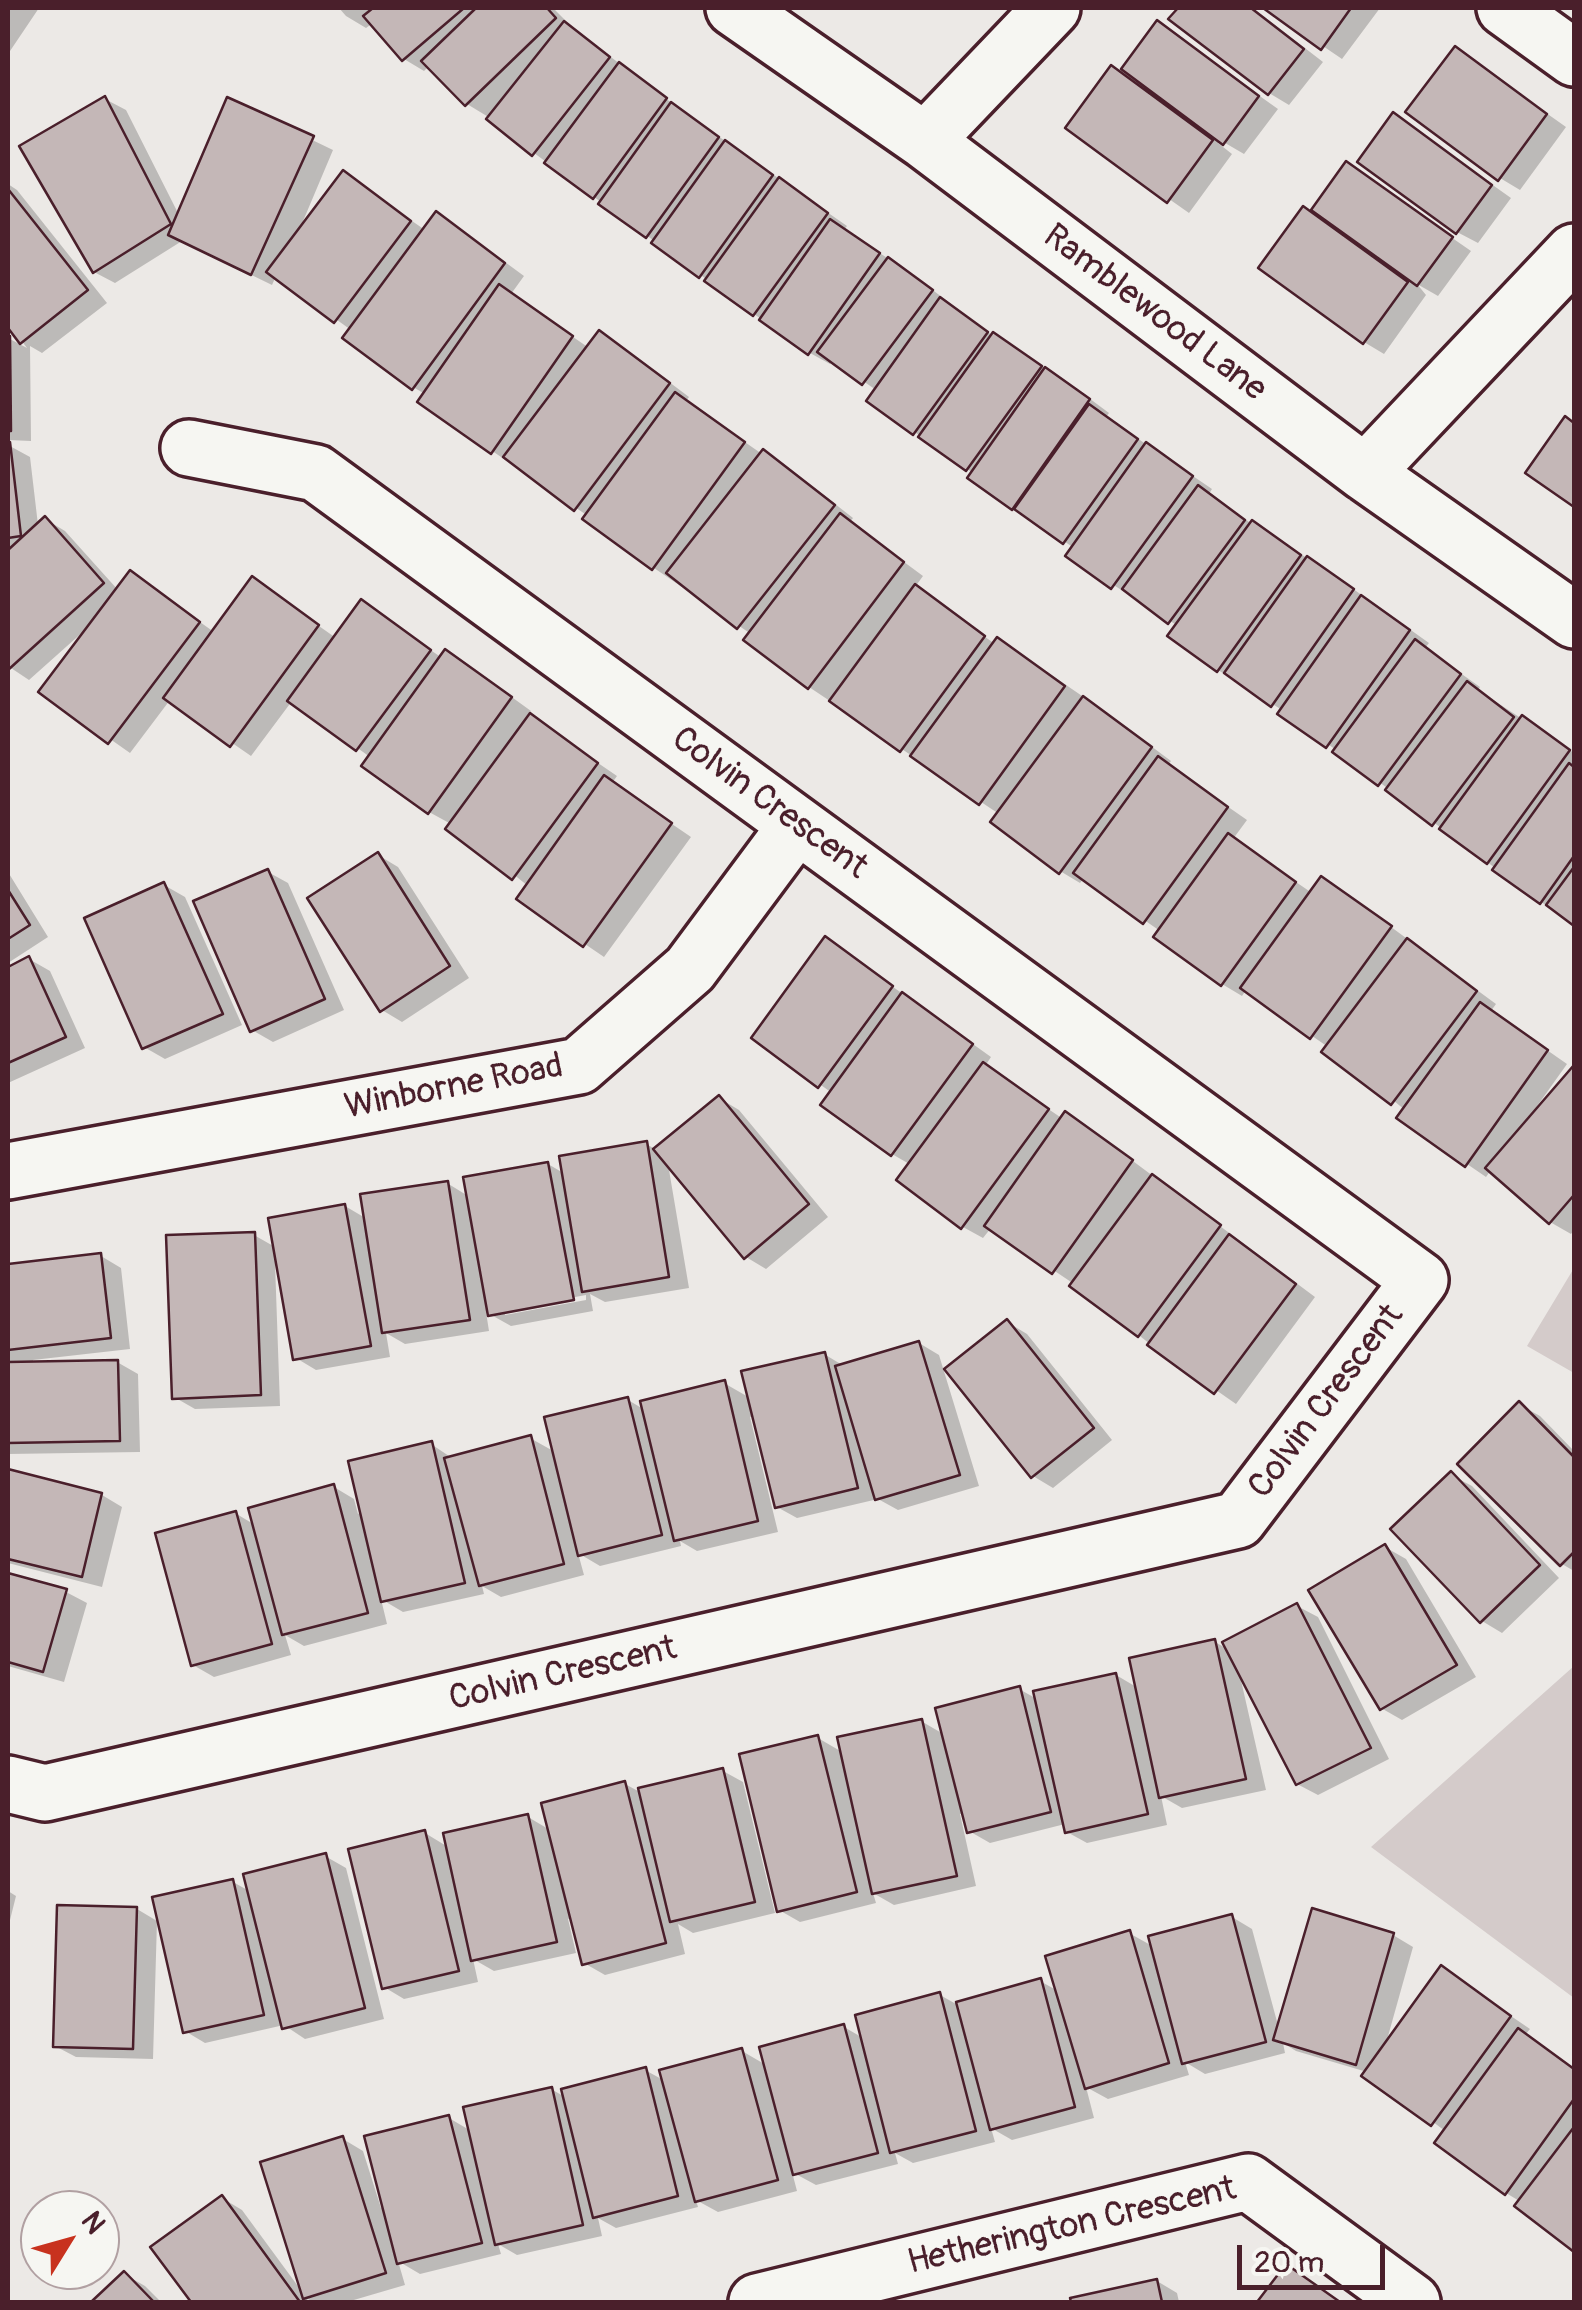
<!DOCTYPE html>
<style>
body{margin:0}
#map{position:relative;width:1582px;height:2310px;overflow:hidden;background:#ece9e6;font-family:Pangolin,sans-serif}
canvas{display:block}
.frame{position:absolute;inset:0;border:10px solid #4a1f2b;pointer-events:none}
.north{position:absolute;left:20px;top:2190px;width:100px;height:100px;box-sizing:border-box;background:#f6f6f2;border:2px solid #b1a0a2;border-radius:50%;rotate:53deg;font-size:28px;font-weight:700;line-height:40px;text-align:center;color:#4a1f2b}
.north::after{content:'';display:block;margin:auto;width:35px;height:45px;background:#c8321e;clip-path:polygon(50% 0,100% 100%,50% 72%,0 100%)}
.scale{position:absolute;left:1237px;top:2245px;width:148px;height:45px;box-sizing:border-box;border:5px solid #4a1f2b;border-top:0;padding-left:12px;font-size:30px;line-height:35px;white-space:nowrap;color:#4a1f2b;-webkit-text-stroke:8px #f6f6f2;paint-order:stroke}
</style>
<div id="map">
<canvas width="1582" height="2310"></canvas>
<div class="frame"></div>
<div class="north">N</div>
<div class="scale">20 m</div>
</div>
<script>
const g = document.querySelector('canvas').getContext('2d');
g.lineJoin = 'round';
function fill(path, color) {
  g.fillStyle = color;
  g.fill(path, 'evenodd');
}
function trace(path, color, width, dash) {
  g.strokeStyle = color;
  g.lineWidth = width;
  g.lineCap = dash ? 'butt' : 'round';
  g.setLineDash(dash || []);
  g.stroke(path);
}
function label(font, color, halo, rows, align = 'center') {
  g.font = font + ' Pangolin,sans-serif';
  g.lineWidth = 8;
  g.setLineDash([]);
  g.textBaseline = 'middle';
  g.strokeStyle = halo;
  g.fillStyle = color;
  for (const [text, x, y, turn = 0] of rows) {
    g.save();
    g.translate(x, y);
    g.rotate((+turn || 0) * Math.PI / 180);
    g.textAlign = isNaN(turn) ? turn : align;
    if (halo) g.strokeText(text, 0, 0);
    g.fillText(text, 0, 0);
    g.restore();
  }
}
const green = new Path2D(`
 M1574 1268V1373L1527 1346Z
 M1574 1666V1998L1371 1847Z`);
const shadow = new Path2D(`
 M8 8H39L8 54Z
 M339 8H553L575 30 685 113 847 226 844 230 909 272 993 336 1066 381 1109 413 1106 417 1212 489 1209 494 1252 524 1328 571 1429 643 1425 648 1480 687 1478 690 1574 753V923L1541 902 1282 710 1218 670 1178 626 1068 556 1074 548 970 477 973 473 869 400 876 390 833 360 830 364 810 353 754 314 534 153 490 118 467 104 429 66 424 71 404 59 373 23 366 28 346 16Z
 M1181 8H1253L1323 62 1289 105 1269 93 1172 19Z
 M1267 8H1380L1342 59Z
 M1157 23 1278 109 1244 154 1220 140 1218 143 1232 154 1189 213 1068 128 1112 68 1137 83Z
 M1456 49 1566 127 1520 190 1500 178Z
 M105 99 126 110 179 215 229 100 333 150 298 233 343 173 425 230 436 214 456 226 524 276 511 294 589 348 600 334 620 345 689 397 686 401 762 454 764 452 784 464 853 518 850 522 923 576 915 587 995 644 998 640 1018 652 1104 711 1171 761 1168 765 1247 820 1233 839 1312 893 1322 879 1342 891 1496 1004 1491 1011 1567 1064 1535 1109 1538 1112 1574 1069V1230L1571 1234 1550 1222 1491 1170 1486 1177 1400 1118 1405 1110 1328 1047 1246 990 1242 996 1222 984 1160 931 1084 878 1080 883 1060 871 999 814 809 687 751 634 654 568 588 516 420 402 425 394 413 387 351 330 276 276 272 285 182 241 115 283 94 272Z
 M1394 115 1511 198 1478 243 1457 232Z
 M1347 165 1471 251 1438 296 1417 284 1426 295 1384 354 1364 342 1312 214Z
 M8 184 17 190 107 303 42 353 30 346 31 441 8 440V338L27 348 8 323Z
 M8 445 30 457 38 525 45 519 65 531 118 590 131 573 214 632 252 579 336 638 362 602 442 658 446 652 466 664 531 711 528 715 617 776 612 783 691 837 604 957 519 899 528 886 451 824 429 812 370 757 292 701 251 756 170 700 130 753 42 691 85 630 29 680 8 666V553L11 550H8Z
 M378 855 398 867 469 978 402 1022 382 1010Z
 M8 872 48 937 8 963Z
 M268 872 288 883 344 1010 273 1042 252 1030Z
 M164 885 185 897 242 1025 165 1059 144 1047Z
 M826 939 991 1057 985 1066 1063 1119 1066 1114 1086 1126 1315 1297 1236 1404 1150 1344 1074 1284 991 1228 983 1238 963 1227 911 1165 892 1154 832 1093 754 1037Z
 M29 959 50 971 85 1048 8 1083V969Z
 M719 1098 739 1110 828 1217 766 1269 746 1257 668 1164 689 1288 605 1302 590 1294 593 1311 511 1326 486 1312 489 1331 405 1344 386 1333 390 1357 316 1370 296 1358 278 1263H275L280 1406 195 1409 174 1397 254 1235 275 1247 345 1206 367 1219 447 1183 468 1196 548 1164 565 1174 646 1144 657 1150ZM586 1295V1300L505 1315V1310Z
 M101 1256 121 1268 130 1349 33 1360V1364L117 1362 138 1374 140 1452 8 1454V1364H10L8 1362V1266Z
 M1007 1322 1027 1334 1112 1440 1053 1488 1033 1476Z
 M919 1343 939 1355 979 1486 898 1510 878 1499 797 1518 777 1507 755 1416 750 1417 778 1532 697 1551 680 1541 681 1546 600 1566 578 1553 584 1575 501 1597 482 1586 484 1594 403 1612 381 1599 387 1624 304 1646 285 1635 291 1655 214 1677 193 1665 235 1513 255 1525 334 1487 354 1499 358 1514 431 1444 452 1458 530 1438 555 1452 628 1400 645 1410 724 1383 750 1398 824 1354 844 1366Z
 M1520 1405 1540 1416 1574 1451V1571L1562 1564Z
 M8 1472 102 1495 122 1507 102 1587 8 1563Z
 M1451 1475 1472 1486 1559 1578 1502 1633 1482 1621 1393 1529Z
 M1385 1547 1406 1559 1476 1677 1402 1720 1381 1708Z
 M8 1575 66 1592 87 1603 64 1682 8 1666Z
 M1297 1606 1318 1617 1389 1759 1318 1795 1297 1784 1240 1676 1266 1790 1182 1808 1161 1796 1167 1825 1087 1843 1067 1832 1065 1824 990 1843 969 1831 964 1813 960 1814 976 1886 894 1905 873 1893 876 1903 800 1922 779 1910 818 1738 842 1752 921 1721 945 1735 1019 1689 1037 1699 1116 1675 1138 1688 1215 1642 1229 1650Z
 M723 1771 743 1782 775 1913 693 1933 678 1924 685 1954 605 1975 584 1963 573 1918 568 1919 576 1953 494 1971 473 1959 478 1982 404 1999 384 1987 425 1833 448 1847 528 1817 550 1830 625 1784 638 1791Z
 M325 1856 346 1868 384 2019 305 2039 284 2025 205 2043 185 2031 233 1882 251 1892Z
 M8 1891 16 1896 8 1928Z
 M137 1909 157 1921 153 2059 76 2057 55 2046Z
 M1232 1917 1252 1929 1279 2029 1393 1935 1413 1947 1385 2047 1442 1969 1530 2029 1525 2035 1574 2069V2249L1518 2206 1521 2202 1506 2193 1445 2131 1367 2072 1296 2051 1283 2043 1285 2053 1205 2074 1185 2062 1189 2075 1108 2099 1086 2087 1094 2118 1012 2140 991 2128 995 2142 913 2163 895 2153 898 2164 816 2185 792 2172 797 2191 718 2212 696 2200 698 2207 616 2228 598 2218 602 2236 517 2255 498 2244 501 2254 420 2274 398 2261 405 2285 347 2302H314L306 2298 310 2302H194L154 2247 222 2198 242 2210 303 2293 343 2139 363 2151 381 2208 385 2207 449 2118 471 2131 551 2089 565 2097 645 2070 665 2081 742 2051 766 2065 844 2027 863 2038 940 1995 956 2004 1040 1981 1058 1991 1129 1933 1154 1947Z
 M124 2274 145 2286 161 2302H94Z
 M1157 2281 1177 2293 1179 2302H1073V2299Z`);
const building = new Path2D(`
 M373 8H464L402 61 363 16Z
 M476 8H547L556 18 465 106 421 61Z
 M1178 8H1251L1304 49 1268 95 1168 19Z
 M1263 8H1351L1321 50Z
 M1157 20 1259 96 1223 145 1121 69Z
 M564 21 610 57 532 156 486 119Z
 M1455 46 1547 114 1498 181 1405 112Z
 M619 62 667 98 593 199 544 163Z
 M1111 65 1213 140 1167 203 1065 128Z
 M105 96 171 224 93 273 19 146Z
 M227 97 314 136 251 275 168 235Z
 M671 102 719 137 646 238 598 204Z
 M1393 112 1492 185 1456 234 1357 162Z
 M725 140 773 175 699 278 651 243Z
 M1346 161 1453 237 1417 286 1311 210Z
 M343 170 411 221 334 323 266 272Z
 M779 177 828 213 753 316 704 281Z
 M8 189 88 290 20 344 8 328Z
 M1303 206 1408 282 1363 344 1258 268Z
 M436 211 505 263 412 390 342 338Z
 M830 219 880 253 808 355 759 320Z
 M888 257 933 290 862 385 817 352Z
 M499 284 573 336 491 454 417 402Z
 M940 297 988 332 913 435 866 401Z
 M599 330 670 383 574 511 503 457Z
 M993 332 1042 366 966 471 918 437Z
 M8 336H10L11 431H8Z
 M1045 367 1090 399 1012 510 967 478Z
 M675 392 745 442 652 570 582 519Z
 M1089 404 1138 439 1063 544 1014 509Z
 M1565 416 1574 423V507L1525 473Z
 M10 442 21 536 8 538V443Z
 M1146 442 1193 476 1111 589 1065 556Z
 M763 449 835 505 737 629 666 573Z
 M1198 485 1245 520 1168 624 1122 589Z
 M840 513 904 562 808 689 743 640Z
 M45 516 104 583 8 670V550Z
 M1252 520 1301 555 1217 672 1167 636Z
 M1307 556 1354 589 1271 707 1224 673Z
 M130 570 200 622 108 744 38 692Z
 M252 576 319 625 230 747 163 698Z
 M915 584 985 636 900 752 829 701Z
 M1361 595 1410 630 1326 748 1277 714Z
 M361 599 431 650 356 751 287 701Z
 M997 637 1065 686 979 805 910 756Z
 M1415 639 1461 674 1378 786 1332 752Z
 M445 649 512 697 428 814 361 766Z
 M1467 681 1514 717 1432 826 1385 790Z
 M1083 696 1152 747 1059 874 990 822Z
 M530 713 598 763 512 880 445 829Z
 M1522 715 1570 750 1487 864 1439 829Z
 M1158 756 1228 807 1143 924 1073 873Z
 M1569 763 1574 767V856L1540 904 1492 870Z
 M604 775 672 823 583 947 516 899Z
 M1228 833 1296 882 1221 986 1153 937Z
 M378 852 450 966 380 1012 307 898Z
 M1574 867V926L1546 905Z
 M268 869 325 999 250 1032 193 901Z
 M1321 876 1392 926 1310 1039 1240 988Z
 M164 882 223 1014 142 1049 84 918Z
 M8 890 30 925 8 939Z
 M825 936 893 986 818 1088 751 1038Z
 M1407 938 1477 991 1391 1105 1321 1052Z
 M29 956 66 1037 8 1063V967Z
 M902 992 973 1044 891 1156 820 1105Z
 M1480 1002 1548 1050 1465 1167 1396 1118Z
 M983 1062 1049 1109 961 1229 896 1180Z
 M1574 1065V1195L1549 1224 1485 1168Z
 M719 1095 809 1204 744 1259 653 1149Z
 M1065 1111 1133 1160 1052 1274 984 1226Z
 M647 1141 669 1277 582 1292 559 1156Z
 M548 1162 574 1300 488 1316 463 1177Z
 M1152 1174 1221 1225 1138 1337 1069 1286Z
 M448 1181 470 1320 382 1333 360 1194Z
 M345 1204 371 1346 293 1360 268 1218Z
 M255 1232 261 1395 172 1399 166 1235Z
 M1229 1234 1296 1284 1214 1394 1147 1345Z
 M101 1253 111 1338 8 1350V1264Z
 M1007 1319 1094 1428 1031 1478 944 1369Z
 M919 1341 960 1475 875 1500 835 1366Z
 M825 1352 858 1488 775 1508 741 1371Z
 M118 1360 120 1441 8 1443V1362Z
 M725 1380 758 1521 674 1541 640 1401Z
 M628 1397 662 1535 578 1556 544 1417Z
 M1519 1401 1574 1457V1552L1560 1566 1457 1464Z
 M531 1435 564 1564 479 1586 444 1458Z
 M432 1441 465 1583 381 1602 348 1461Z
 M8 1469 102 1493 82 1577 8 1559Z
 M1451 1471 1540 1565 1480 1623 1390 1529Z
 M334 1484 368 1613 282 1635 248 1508Z
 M236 1511 272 1644 191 1666 155 1533Z
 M1385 1544 1457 1665 1380 1710 1308 1590Z
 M8 1573 67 1589 43 1672 8 1662Z
 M1297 1603 1371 1748 1296 1785 1222 1642Z
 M1215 1639 1246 1779 1159 1798 1129 1658Z
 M1116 1673 1148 1814 1065 1833 1033 1691Z
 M1020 1686 1051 1812 967 1833 935 1708Z
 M922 1719 957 1876 872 1894 837 1737Z
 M818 1735 857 1892 777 1912 739 1754Z
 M723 1768 755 1902 670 1922 638 1788Z
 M625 1781 666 1943 582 1965 541 1803Z
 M528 1814 557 1942 471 1961 443 1833Z
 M425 1830 459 1971 382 1989 348 1849Z
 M326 1853 365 2008 282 2029 243 1874Z
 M233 1879 264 2015 183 2033 152 1897Z
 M57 1905 137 1907 133 2049 53 2047Z
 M1312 1908 1394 1933 1356 2065 1273 2040Z
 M1232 1914 1266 2042 1182 2064 1148 1936Z
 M1130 1930 1169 2063 1085 2089 1045 1956Z
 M1441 1965 1511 2016 1431 2126 1361 2076Z
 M1041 1978 1075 2107 990 2130 956 2002Z
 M940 1992 976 2131 890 2153 855 2015Z
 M844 2024 878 2153 793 2175 759 2047Z
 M1518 2028 1574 2069V2099L1505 2195 1434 2143Z
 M742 2048 778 2180 695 2202 659 2070Z
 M646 2067 678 2196 593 2218 561 2089Z
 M552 2087 583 2225 495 2245 463 2107Z
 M449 2115 482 2243 397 2264 364 2136Z
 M1574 2127V2252L1514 2206Z
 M343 2136 386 2273 303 2299 260 2162Z
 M222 2195 300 2302H191L150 2247Z
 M1286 2264 1340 2302H1257Z
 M124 2271 154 2302H91Z
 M1157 2279 1162 2302H1071L1070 2298Z`);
const minor = new Path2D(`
 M734 8 925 141 1365 473 1574 620
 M1505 8 1574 58
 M925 141 1052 8
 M1365 473 1574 252
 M8 1171 579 1066 690 969 797 825
 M8 1784 45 1793 1238 1520 1420 1280 316 473 189 448
 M757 2302 1248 2182 1412 2302`);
const streetNames = [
 ["Ramblewood Lane",1154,314,37],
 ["Colvin Crescent",769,804,36],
 ["Winborne Road",454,1088,-11],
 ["Colvin Crescent",1327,1402,-53],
 ["Colvin Crescent",563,1675,-13],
 ["Hetherington Crescent",1072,2227,-13]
];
fill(green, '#d4cbca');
fill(shadow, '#0003');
fill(building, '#c4b7b7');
trace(building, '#4a1f2b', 2.5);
trace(minor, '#4a1f2b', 62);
trace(minor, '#f6f6f2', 55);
label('35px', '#4a1f2b', '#f6f6f2', streetNames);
</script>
